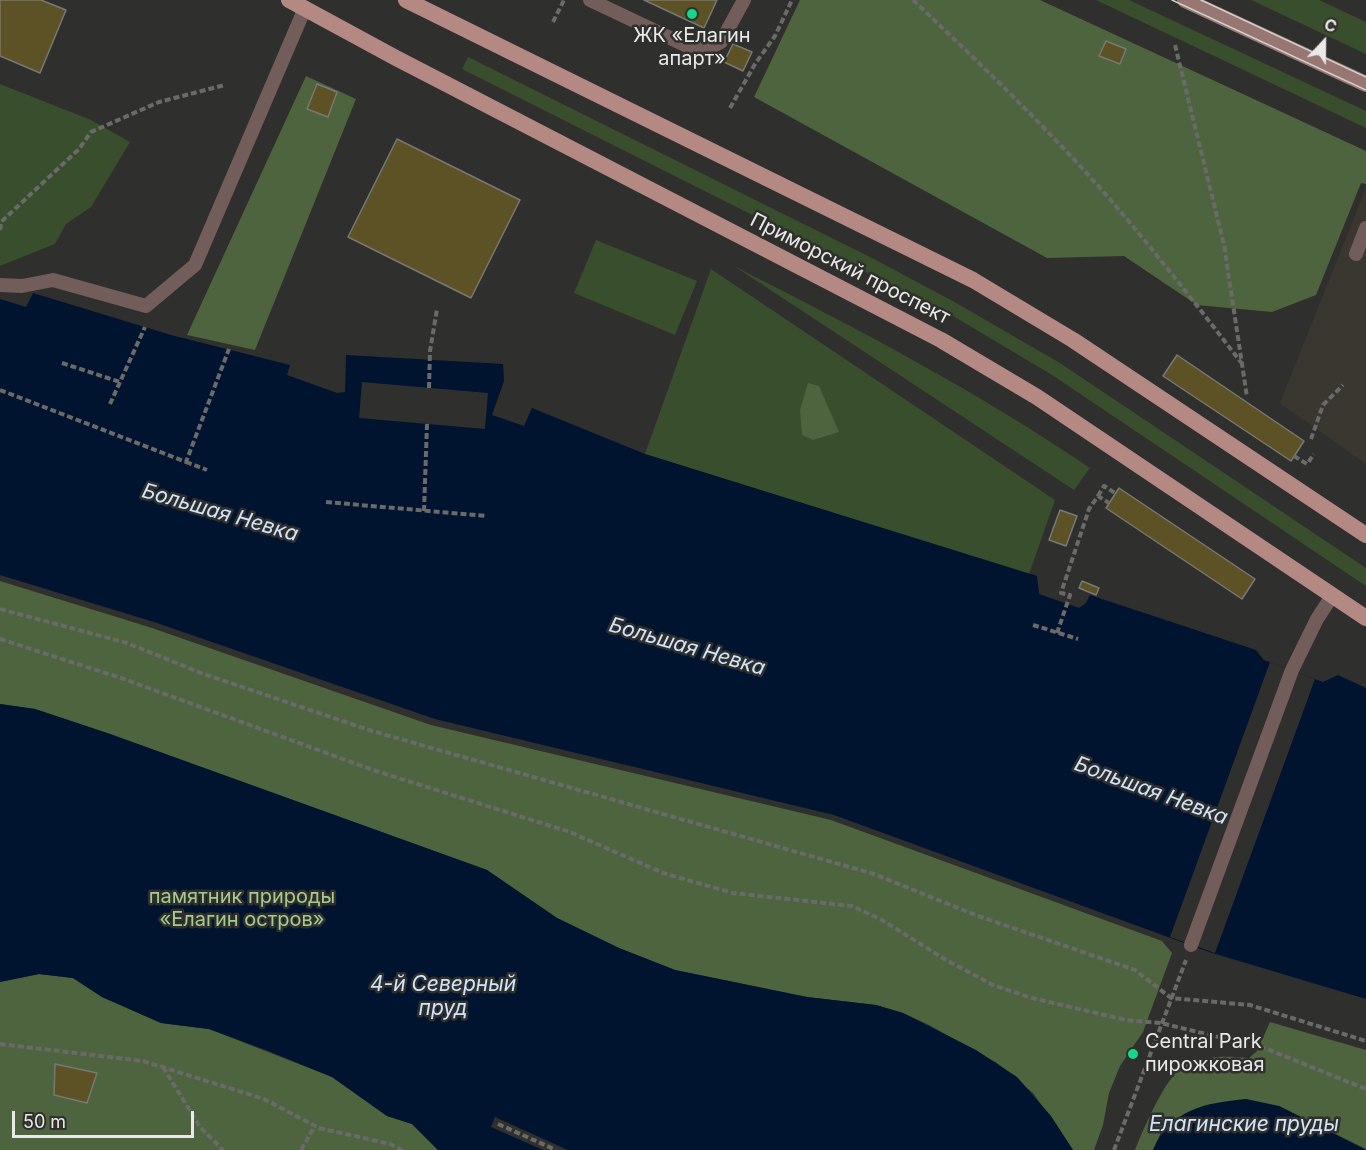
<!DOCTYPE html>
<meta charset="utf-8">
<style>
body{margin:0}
#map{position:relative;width:1366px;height:1150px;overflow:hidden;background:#2f2f2d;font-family:Inter,sans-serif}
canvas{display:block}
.north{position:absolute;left:1294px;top:12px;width:60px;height:60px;-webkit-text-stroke:4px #2f2f2d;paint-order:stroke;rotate:22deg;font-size:16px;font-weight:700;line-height:24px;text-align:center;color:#e9e9e7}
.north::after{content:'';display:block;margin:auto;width:21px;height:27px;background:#e9e9e7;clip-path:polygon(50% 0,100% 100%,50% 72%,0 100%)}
.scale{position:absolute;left:12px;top:1111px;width:182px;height:27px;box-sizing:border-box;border:3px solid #e9e9e7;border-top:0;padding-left:8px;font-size:18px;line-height:21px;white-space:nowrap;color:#e9e9e7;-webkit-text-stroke:4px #2f2f2d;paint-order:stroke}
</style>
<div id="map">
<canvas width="1366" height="1150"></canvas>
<div class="north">С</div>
<div class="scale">50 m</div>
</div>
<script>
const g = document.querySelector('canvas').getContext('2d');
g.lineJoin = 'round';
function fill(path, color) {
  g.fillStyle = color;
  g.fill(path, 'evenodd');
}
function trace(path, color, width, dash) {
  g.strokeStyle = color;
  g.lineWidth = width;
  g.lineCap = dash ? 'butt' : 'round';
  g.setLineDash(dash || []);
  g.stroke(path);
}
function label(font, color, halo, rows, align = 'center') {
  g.font = font + ' Inter,sans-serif';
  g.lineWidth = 5;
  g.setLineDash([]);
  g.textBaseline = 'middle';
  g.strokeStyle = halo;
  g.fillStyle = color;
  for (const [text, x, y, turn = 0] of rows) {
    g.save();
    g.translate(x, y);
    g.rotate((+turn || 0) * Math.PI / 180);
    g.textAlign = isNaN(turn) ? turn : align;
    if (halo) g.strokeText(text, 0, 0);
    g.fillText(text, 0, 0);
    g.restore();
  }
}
const built = new Path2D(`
 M1366 188V464L1280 403Z`);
const green = new Path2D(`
 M1096 0H1129L1366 111V128Z
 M1251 0H1319L1366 22V54Z
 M468 57 876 260 958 304 1060 363 1366 568V586L1052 375 953 316 462 69Z
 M0 84 91 120 130 142 91 207 66 224 55 244 0 266Z
 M596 240 697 281 675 335 574 293Z
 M734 266C856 328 977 391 1090 468L1074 490Z
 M711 269 1055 500 1029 574 645 454Z`);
const forest = new Path2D(`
 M800 0H1040L1366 151V184L1361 183 1316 295 1272 312 1197 305 1124 256 1047 258 754 97Z
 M306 76 356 99 255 350 187 335Z
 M808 383 819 386 839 432 813 440 802 435 800 410Z
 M0 581 149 627 431 725 831 820 1162 941 1172 953 1143 1032 1120 1066 1109 1093 1103 1125 1094 1150H1073L1033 1093 997 1063 929 1025 903 1013 876 1005 807 997 675 970 619 948 557 918 487 870 110 734 35 709 0 704Z
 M39 974 73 978 102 997 161 1023 209 1029 332 1077 387 1116 412 1124 438 1150H0V982Z
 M1270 1022 1366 1050V1149L1279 1106 1162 1130 1153 1150H1135C1143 1130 1166 1075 1185 1065 1205 1055 1227 1056 1249 1058L1257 1051Z`);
const water = new Path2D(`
 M33 293 171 335 290 365 287 375 337 393 345 392 346 355 503 364 504 381 492 415 524 426 532 408 645 454 1037 576 1039 594 1079 608 1086 603 1090 595 1256 650 1264 660 1323 682 1338 675 1366 688V999L1209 952 834 815 435 719 154 622 0 575V299L26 307Z
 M0 704 35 709 110 734 487 870 557 918 619 948 675 970 807 997 876 1005 903 1013 976 1050 1017 1077 1051 1116 1073 1150H438L412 1124 387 1116 332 1077 266 1050 209 1029 161 1023 102 997 73 978 39 974 0 982Z
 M1246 1099 1279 1106 1366 1150H1153C1171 1109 1205 1103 1246 1099Z`);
const pier = new Path2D(`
 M362 382 488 393 485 429 359 418Z
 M1270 662 1315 679 1215 953 1170 937Z
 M495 1117 568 1150H543L491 1127Z`);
const building = new Path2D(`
 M0 0H41L66 10 40 73 0 56Z
 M644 0H717L704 28Z
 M1106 41 1126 49 1120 64 1099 56Z
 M733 44 752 52 743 71 724 62Z
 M317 84 337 92 328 117 307 109Z
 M397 139 520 200 471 298 348 237Z
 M1177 355 1304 441 1291 461 1163 376Z
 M1119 488 1255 579 1242 599 1106 508Z
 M1060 510 1077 516 1066 546 1049 540Z
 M1082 581 1099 588 1096 595 1079 588Z
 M55 1064 97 1073 87 1103 54 1095Z`);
const path = new Path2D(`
 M913 0C989 72 1065 145 1132 225 1170 271 1207 318 1243 365
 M553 22 564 0
 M1175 45 1224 245 1247 397
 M730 108 755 64 775 36 792 0
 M0 230 1 222 79 149 91 132 159 102 225 85
 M62 363 120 382
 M429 388 430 351 437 309
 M0 390 186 462 229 349
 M110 404 145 327
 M1311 439 1323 405 1343 385
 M1294 456 1307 464 1314 454
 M186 462 207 470
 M1098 496 1104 486 1115 493
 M326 502 486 516
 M424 511 427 424
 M0 609 127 643 201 673 372 731 874 874 978 916 1135 970 1171 998 1250 1005 1366 1041
 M1033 625 1078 639
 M1057 633 1070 595 1061 593 1089 509 1098 496 1109 503
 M0 639 121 678 373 770 570 832 663 873 733 893 852 906 882 920 946 960 993 985 1032 998 1126 1020 1161 1023 1267 1049 1366 1089
 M0 1044 143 1061 264 1099 319 1128 390 1144 402 1150
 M163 1067 200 1127 223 1150
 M498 1124 556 1150
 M301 1150 315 1126
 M1114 1150 1186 960`);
const service = new Path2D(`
 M590 0 687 46 705 50 721 42 744 0
 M1356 254 1366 228
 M0 285 22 286 53 280 146 306 195 265 305 8
 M1191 945 1292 670 1317 619 1332 596`);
const secondary = new Path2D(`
 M1185 0 1366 84`);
const primary = new Path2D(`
 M289 0 396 58 941 340 1037 397 1366 618
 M406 0 973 280 1073 340 1366 535`);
const tram = new Path2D(`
 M1172 0 1366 90
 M1201 0 1366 77`);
const markers = [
 [692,14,6,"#14d989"],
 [1133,1054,6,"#14d989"]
];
const poiNames = [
 ["ЖК «Елагин",692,36],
 ["апарт»",692,59],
 ["Central Park",1145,1042,"left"],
 ["пирожковая",1145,1065,"left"]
];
const streetNames = [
 ["Приморский проспект",850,269,27]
];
const parkNames = [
 ["памятник природы",242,897],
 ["«Елагин остров»",242,920]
];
const waterNames = [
 ["Большая Невка",220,513,16],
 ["Большая Невка",687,647,16],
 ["Большая Невка",1151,791,20],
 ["4-й Северный",443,985],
 ["пруд",443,1009],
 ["Елагинские пруды",1244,1125]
];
fill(built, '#39372f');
fill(green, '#394e2c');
fill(forest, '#4d643e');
fill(water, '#00132f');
fill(pier, '#2f2f2d');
fill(building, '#5c5225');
trace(building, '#787875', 1.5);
trace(path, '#6a6a68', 4, [6, 3]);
trace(service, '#735d5a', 14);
trace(secondary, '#987671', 16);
trace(primary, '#b58983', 16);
trace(tram, '#d0d0ce', 1.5);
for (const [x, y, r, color] of markers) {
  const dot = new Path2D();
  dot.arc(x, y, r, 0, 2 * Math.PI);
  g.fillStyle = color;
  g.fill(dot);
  trace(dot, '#2f2f2d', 2);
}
label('20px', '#e9e9e7', '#2f2f2d', poiNames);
label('20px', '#e9e9e7', '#2f2f2d', streetNames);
label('20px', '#a6cc8d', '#2f2f2d', parkNames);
label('italic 21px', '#d0e5fb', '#2f2f2d', waterNames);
</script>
